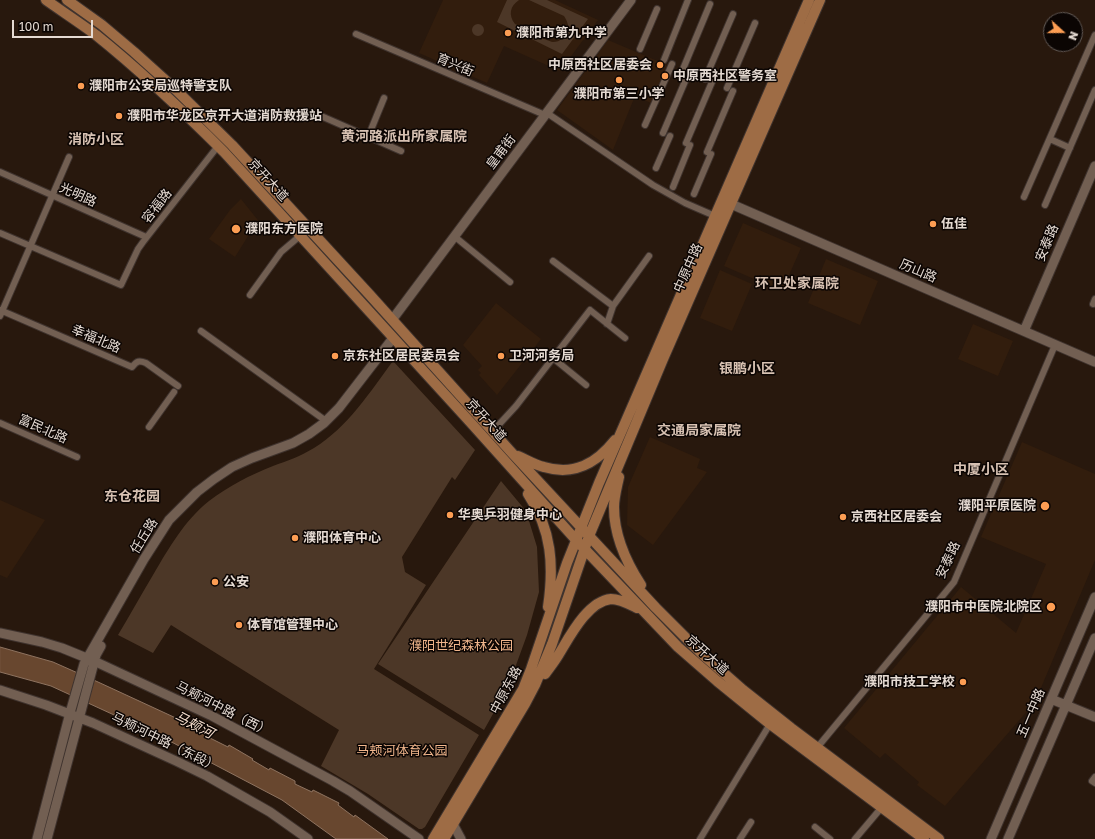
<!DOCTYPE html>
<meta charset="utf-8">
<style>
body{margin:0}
#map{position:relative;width:1095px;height:839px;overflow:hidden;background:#28180d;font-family:"Golos Text",sans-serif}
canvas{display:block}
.north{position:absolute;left:1043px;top:12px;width:40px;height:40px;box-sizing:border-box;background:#0b0503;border:1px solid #625a56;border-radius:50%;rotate:111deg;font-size:11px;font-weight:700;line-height:16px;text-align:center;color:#e5dad2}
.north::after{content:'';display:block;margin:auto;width:14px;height:18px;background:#fc9d53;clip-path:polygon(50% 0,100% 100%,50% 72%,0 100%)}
.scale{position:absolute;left:12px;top:20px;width:81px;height:18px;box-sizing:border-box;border:2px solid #e5dad2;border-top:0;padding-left:5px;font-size:12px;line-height:14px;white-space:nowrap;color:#e5dad2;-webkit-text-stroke:3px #0b0503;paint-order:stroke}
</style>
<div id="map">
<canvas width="1095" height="839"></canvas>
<div class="north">N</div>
<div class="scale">100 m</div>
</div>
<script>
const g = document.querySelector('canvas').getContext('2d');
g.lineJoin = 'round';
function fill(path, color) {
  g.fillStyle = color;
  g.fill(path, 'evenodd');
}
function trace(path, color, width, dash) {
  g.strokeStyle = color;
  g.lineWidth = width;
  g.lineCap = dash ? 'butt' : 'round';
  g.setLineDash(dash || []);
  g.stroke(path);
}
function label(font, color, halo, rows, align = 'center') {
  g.font = font + ' "Golos Text","Noto Sans SC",sans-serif';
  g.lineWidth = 3;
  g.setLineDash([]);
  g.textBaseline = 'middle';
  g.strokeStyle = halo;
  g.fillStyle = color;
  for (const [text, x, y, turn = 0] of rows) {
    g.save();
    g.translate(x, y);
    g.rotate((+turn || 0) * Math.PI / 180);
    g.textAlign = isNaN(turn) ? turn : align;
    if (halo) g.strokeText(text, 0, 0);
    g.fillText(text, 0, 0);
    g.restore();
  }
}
const built = new Path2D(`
 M443 0H555L598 20 560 71 504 46 487 83 419 53Z
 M608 40 667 65 651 103 635 96 613 150 557 110Z
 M241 199 261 224 250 233 235 257 209 239 230 210Z
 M743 223 801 248 782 291 724 266Z
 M826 259 878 281 860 325 808 303Z
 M720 270 752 284 732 331 700 318Z
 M496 303 541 339 497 395 479 375 481 373 478 370 482 366 463 345Z
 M973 324 1013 341 998 376 958 359Z
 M650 437 700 459 697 468 707 472 653 545 627 525 628 487Z
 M1022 442 1095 474V560L1035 702 945 806 917 785 919 782 885 753 880 758 844 728 961 587 1016 633 1046 564 981 537Z
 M0 500 45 520 7 578 0 575Z`);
const green = new Path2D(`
 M507 0H519C510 6 508 15 515 24 523 28 546 41 553 42 560 42 566 37 568 31 569 25 567 21 564 16L529 0H547L588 19 562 54 497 22Z
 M472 30a6 6 0 1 1 12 0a6 6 0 1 1-12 0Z
 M393 361 475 450 455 480 452 477 402 557 405 572 426 585 374 669 479 735 425 827 422 829H419L368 794 321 766 339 730 171 625 153 653 118 635C130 615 141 595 153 575 169 548 184 521 209 501 229 486 250 475 273 466 287 461 301 456 314 448 348 427 370 392 393 361Z
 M501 481 526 511 537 547 539 592 527 635 508 687 484 730 378 664Z`);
const water = new Path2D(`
 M0 647 53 662 98 682 178 719 210 736V738L228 747 229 745 253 759 252 760 269 770 270 768 295 781V784L312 792 313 790 339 803 338 805 354 817 355 815 388 839H336L282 800 162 737 51 686 0 672Z`);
const street = new Path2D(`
 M356 34 545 115
 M640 49 657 9
 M664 60 688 0
 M683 69 710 4
 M705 79 733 14
 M727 88 755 23
 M547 113 653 185 685 203 715 216
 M321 116 401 151
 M645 125 672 64
 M663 133 689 72
 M368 137 384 98
 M1050 139 1070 148
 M686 143 712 82
 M707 152 733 91
 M656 168 670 136
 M0 172 146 237
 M673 187 690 145
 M694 194 711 154
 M1024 197 1095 35
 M1045 205 1095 90
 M0 233 121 285 138 249 143 242 218 146
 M454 236 510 282
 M553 261 613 306
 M250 295 281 252 301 235
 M1093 304 1095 299
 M0 310 132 367C137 361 139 360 146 363L178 386
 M0 316 69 157
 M607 324 613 306 649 256
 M201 331 326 421
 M553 358 586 385
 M0 423 77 457
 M149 427 174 392
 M493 431 516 406 590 310 625 338
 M816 749 954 582 1055 345
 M1095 777 1092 781 1095 783
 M815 827 830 839
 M700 839 770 724
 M740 839 751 822
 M855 839 882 807`);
const secondary = new Path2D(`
 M731 204 1095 362
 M392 320 631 0
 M1024 331 1095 166
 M0 633 42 642 62 648 94 661 212 716 333 781 350 791 419 839
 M0 690 46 705 93 723 176 761 207 776 270 812 308 839
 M1051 699 1095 717
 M449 828 453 824 461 839
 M37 839 70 713 84 664 144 559 169 520 197 492 214 479 232 467 252 458 293 443 309 434 324 423 339 408 393 338
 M47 839 96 655 101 646
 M991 839 1095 597
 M1008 839 1095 638`);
const primary = new Path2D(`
 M46 0C63 12 80 23 96 35 141 71 183 111 224 152L471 423 576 540 678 647 717 681 770 724 924 839
 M67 0 102 25 134 52 174 88 232 145 369 294 512 453 656 608 701 653 743 690 791 728 939 839
 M518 456C527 460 535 465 544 467 574 476 596 464 615 440
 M619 477C617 487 614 497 614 507 614 535 626 562 641 585
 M528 494C552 530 554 566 548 607
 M545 674C550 667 555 661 559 654 570 636 588 601 611 599 620 599 629 604 637 608
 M433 839 523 689 531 669 567 563 599 483 809 0
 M444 839 525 704 535 685 552 644 589 536 663 359 820 0`);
const markers = [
 [508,33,4,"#fc9d53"],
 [660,65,4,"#fc9d53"],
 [665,76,4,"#fc9d53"],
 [619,80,4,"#fc9d53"],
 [81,86,4,"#fc9d53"],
 [119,116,4,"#fc9d53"],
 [933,224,4,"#fc9d53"],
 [236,229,5,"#fc9d53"],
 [335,356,4,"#fc9d53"],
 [501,356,4,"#fc9d53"],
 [1045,506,5,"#fc9d53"],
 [450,515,4,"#fc9d53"],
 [843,517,4,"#fc9d53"],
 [295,538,4,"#fc9d53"],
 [215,582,4,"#fc9d53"],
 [1051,607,5,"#fc9d53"],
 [239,625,4,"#fc9d53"],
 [963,682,4,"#fc9d53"]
];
const poiNames = [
 ["濮阳市第九中学",516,33],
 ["中原西社区居委会",652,65,"right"],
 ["中原西社区警务室",673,76],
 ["濮阳市公安局巡特警支队",89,86],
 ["濮阳市第三小学",619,94,"center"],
 ["濮阳市华龙区京开大道消防救援站",127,116],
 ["伍佳",941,224],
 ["濮阳东方医院",245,229],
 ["京东社区居民委员会",343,356],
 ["卫河河务局",509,356],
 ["濮阳平原医院",1036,506,"right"],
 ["华奥乒羽健身中心",458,515],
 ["京西社区居委会",851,517],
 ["濮阳体育中心",303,538],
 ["公安",223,582],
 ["濮阳市中医院北院区",1042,607,"right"],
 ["体育馆管理中心",247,625],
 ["濮阳市技工学校",955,682,"right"]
];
const streetNames = [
 ["育兴街",455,65,23],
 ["皇甫街",501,152,-53],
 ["京开大道",268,180,48],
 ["光明路",78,195,24],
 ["容福路",157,206,-52],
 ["安泰路",1047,243,-67],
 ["中原中路",688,268,-66],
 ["历山路",918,271,23],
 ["幸福北路",96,339,23],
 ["京开大道",486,420,48],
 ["富民北路",43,429,24],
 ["任丘路",144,536,-58],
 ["安泰路",948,560,-65],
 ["京开大道",707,655,42],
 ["中原东路",506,690,-62],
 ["马颊河中路（西）",223,709,27],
 ["五一中路",1031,713,-67],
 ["马颊河中路（东段）",165,742,26]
];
const parkNames = [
 ["濮阳世纪森林公园",461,646],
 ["马颊河体育公园",402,751]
];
const neighbourhoodNames = [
 ["黄河路派出所家属院",404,137],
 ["消防小区",96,140],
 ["环卫处家属院",797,284],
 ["银鹏小区",747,369],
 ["交通局家属院",699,431],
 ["中厦小区",981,470],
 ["东仓花园",132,497]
];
const waterNames = [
 ["马颊河",194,725,27]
];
fill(built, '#321d0d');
fill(green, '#4c3727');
fill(water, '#68472f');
trace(water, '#8e7360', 1);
trace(street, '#3f332e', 8);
trace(secondary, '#3f332e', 11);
trace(primary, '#3f332e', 12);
trace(street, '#725f52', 6);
trace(secondary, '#725f52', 9);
trace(primary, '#9e6c45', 10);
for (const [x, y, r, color] of markers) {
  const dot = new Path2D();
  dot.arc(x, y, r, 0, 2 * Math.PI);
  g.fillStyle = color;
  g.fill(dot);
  trace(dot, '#0b0503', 1.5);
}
label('bold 13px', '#e5dad2', '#0b0503', poiNames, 'left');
label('13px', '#e5dad2', '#0b0503', streetNames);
label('13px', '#f1b68c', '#0b0503', parkNames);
label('bold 14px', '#d7c1b2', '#0b0503', neighbourhoodNames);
label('italic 14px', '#f6decd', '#0b0503', waterNames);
</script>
